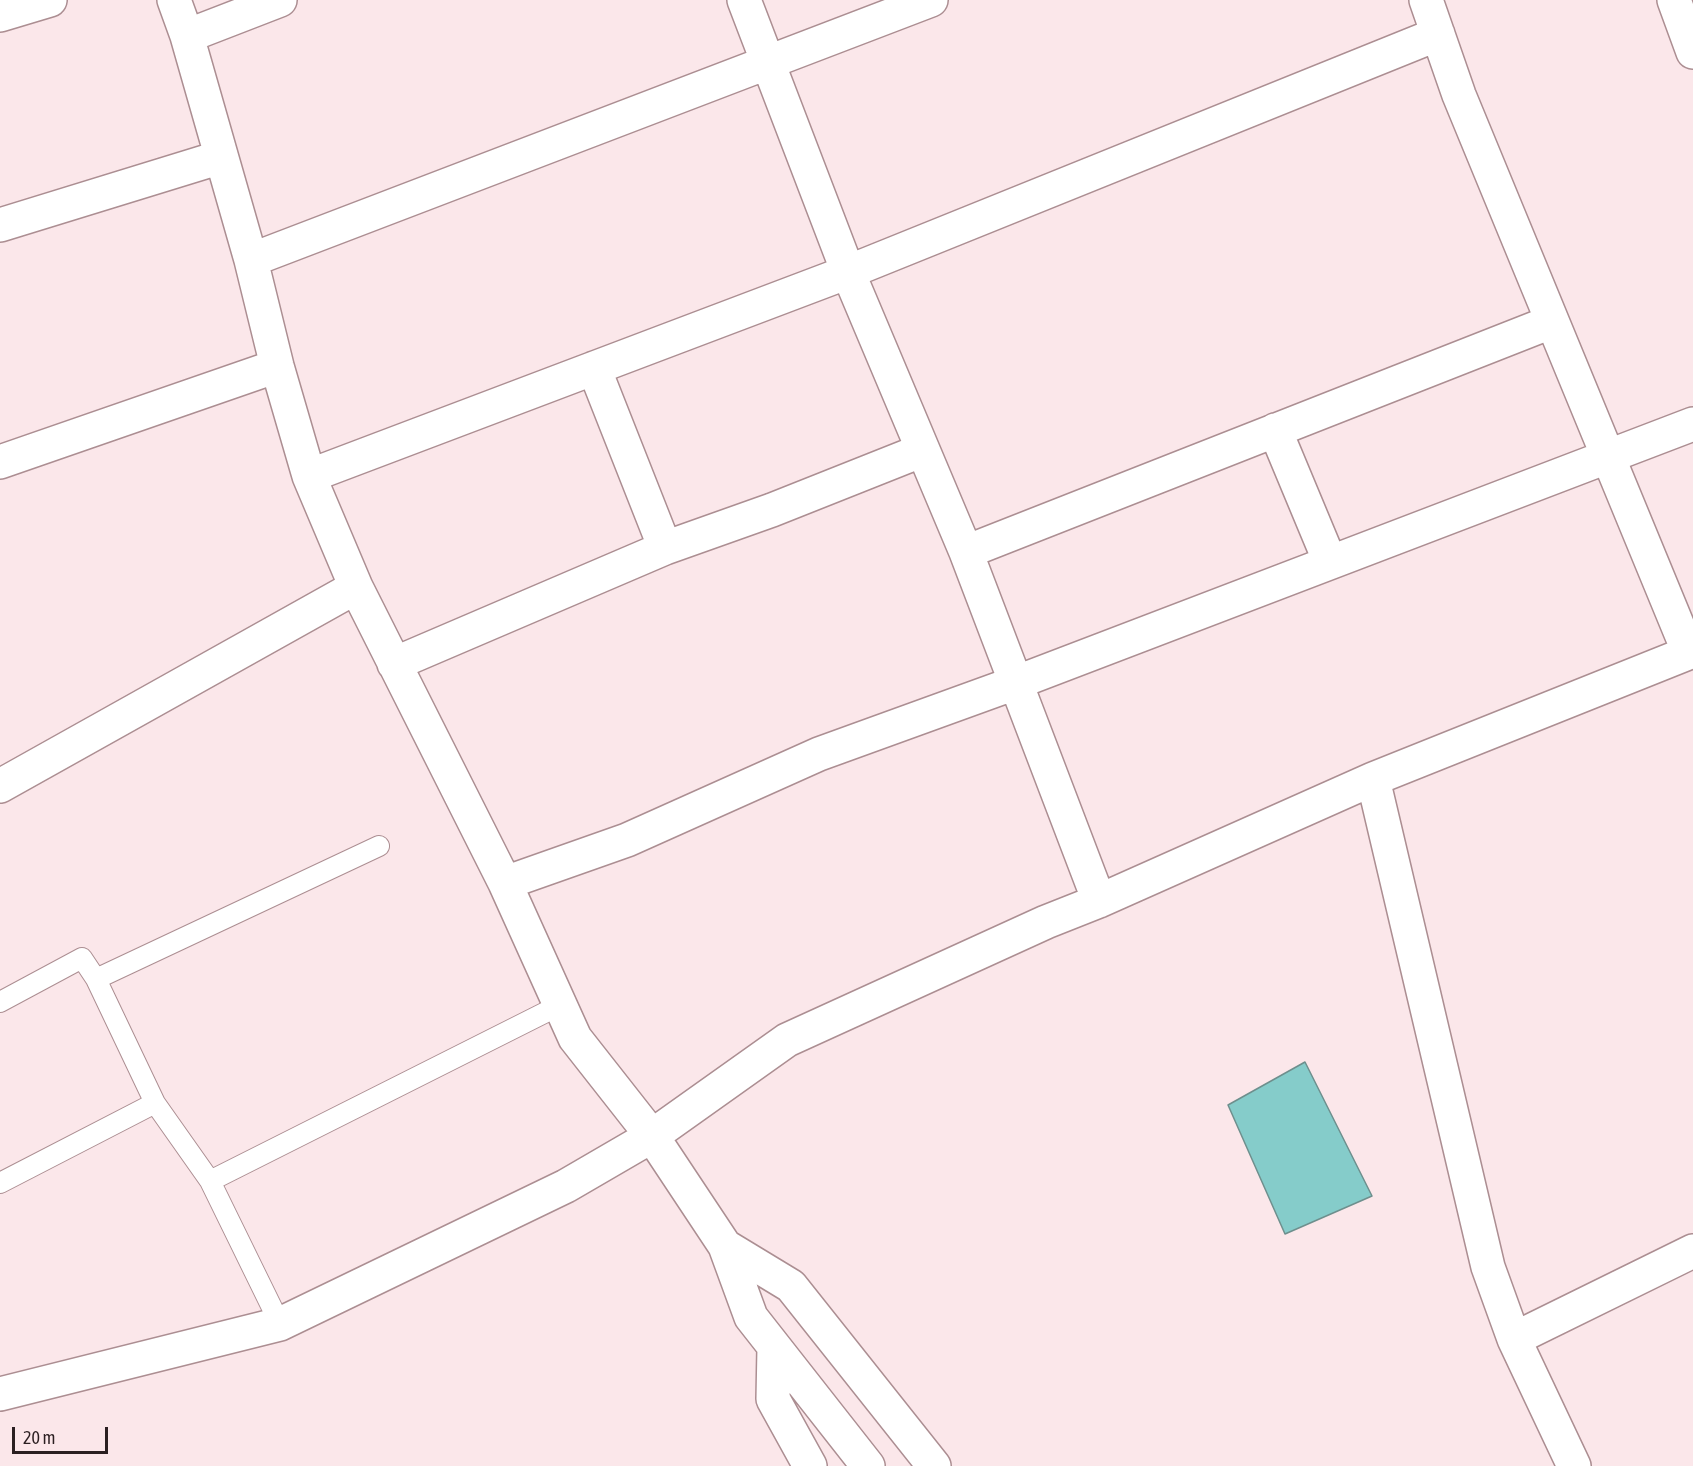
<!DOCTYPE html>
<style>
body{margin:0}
#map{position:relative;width:1693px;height:1466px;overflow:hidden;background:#fbe7ea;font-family:"Asap Condensed",sans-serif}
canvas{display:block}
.scale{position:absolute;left:12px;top:1427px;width:96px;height:27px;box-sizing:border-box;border:3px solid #2b1f21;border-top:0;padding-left:8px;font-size:18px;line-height:21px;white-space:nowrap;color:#2b1f21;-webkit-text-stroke:4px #fbe7ea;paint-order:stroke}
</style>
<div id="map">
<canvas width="1693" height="1466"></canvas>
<div class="scale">20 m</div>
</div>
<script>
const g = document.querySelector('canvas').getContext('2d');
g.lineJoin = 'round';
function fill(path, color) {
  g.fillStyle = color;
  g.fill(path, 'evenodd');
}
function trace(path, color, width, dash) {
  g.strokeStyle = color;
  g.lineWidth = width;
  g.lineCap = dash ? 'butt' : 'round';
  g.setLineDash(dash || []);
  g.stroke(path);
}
const building = new Path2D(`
 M1305 1062 1372 1196 1285 1234 1228 1105Z`);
const lane = new Path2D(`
 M96 979 379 846
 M0 1002 82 958 96 979 155 1103 210 1181 280 1324
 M210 1181 560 1005
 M0 1183 155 1103`);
const street = new Path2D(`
 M174 0 187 36 251 260 277 366 309 476 356 587 505 883 575 1038 652 1136 787 1040 1046 922 1099 901 1373 779 1693 651
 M744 0 848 272 966 552 1099 901
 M1426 0 1459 95 1689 653
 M1674 0 1693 52
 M0 15 50 0
 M187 36 280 0
 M0 225 221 157
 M251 260 931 0
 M594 368 665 548
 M1275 430 1330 562
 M0 462 277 366
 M309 476 848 272 1438 34
 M966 552 1551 322
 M394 664 665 548 772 510 923 450
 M1373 779 1488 1267 1514 1339
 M0 786 356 587
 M505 883 627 840 819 754 1015 683 1693 424
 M774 1347 773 1399 810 1466
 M0 1394 280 1324 566 1186 652 1136 725 1246
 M868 1466 751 1317 725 1246 791 1286 934 1466
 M1574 1466 1514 1339 1693 1251`);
fill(building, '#85ccca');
trace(building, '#6e8f8d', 1.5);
trace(lane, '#ac8e92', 22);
trace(street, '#ac8e92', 36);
trace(lane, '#fff', 20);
trace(street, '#fff', 33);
</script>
